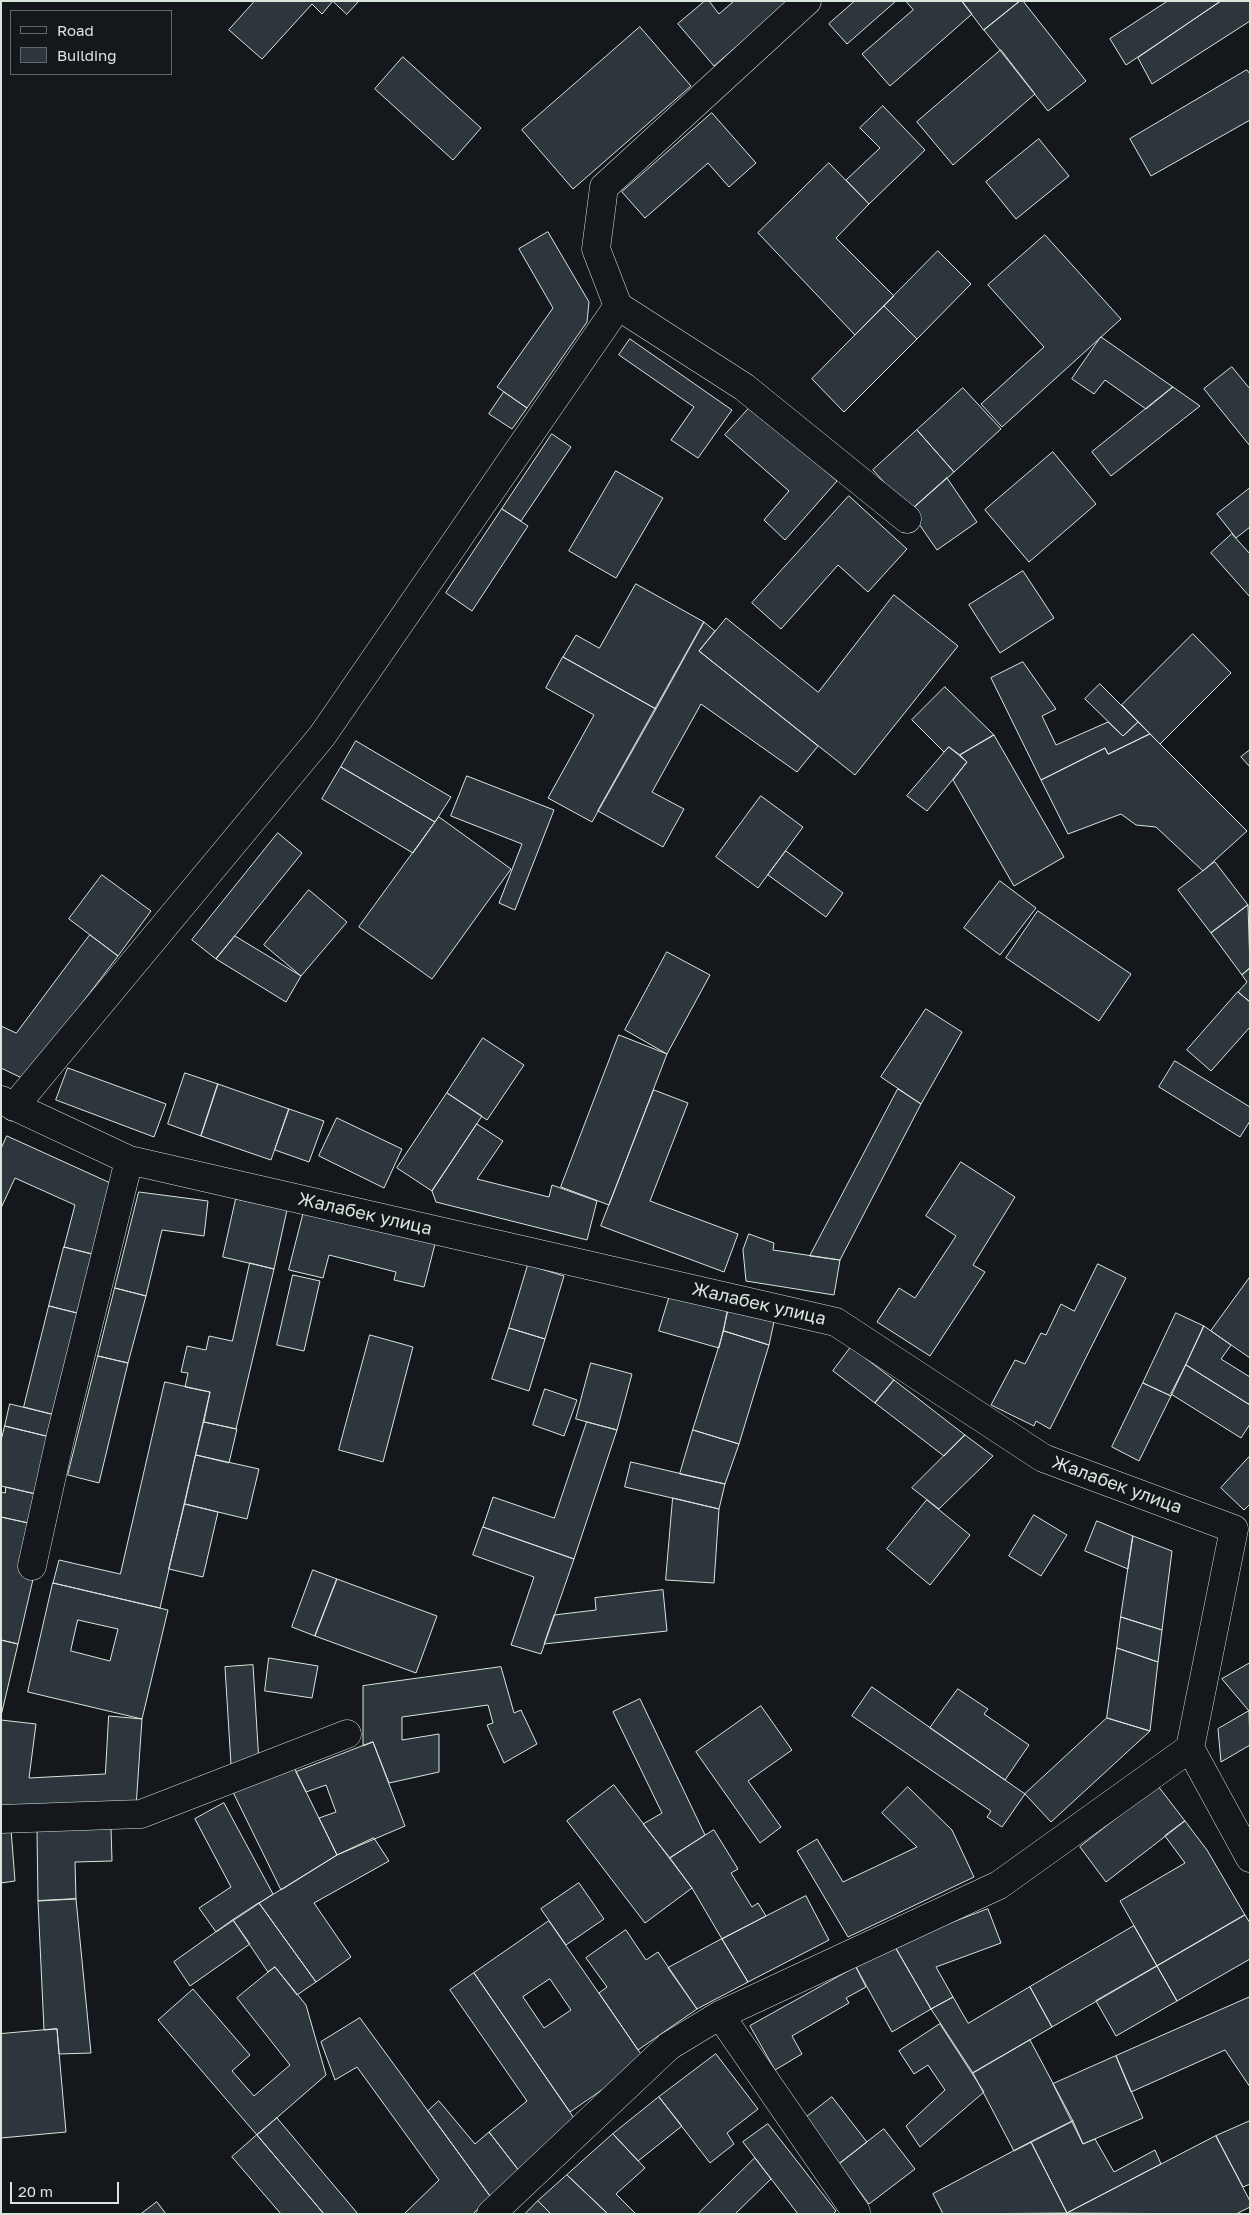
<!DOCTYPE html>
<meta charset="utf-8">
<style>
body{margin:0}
#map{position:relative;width:1251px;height:2215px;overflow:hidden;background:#14181c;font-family:"Golos Text",sans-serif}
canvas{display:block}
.frame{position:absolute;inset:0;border:2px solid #d8e6dc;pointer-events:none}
.legend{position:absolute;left:10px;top:10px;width:162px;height:65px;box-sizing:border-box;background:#14181c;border:1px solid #626a69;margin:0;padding:6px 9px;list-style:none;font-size:15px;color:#d8e6dc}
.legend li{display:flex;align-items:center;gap:10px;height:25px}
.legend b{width:25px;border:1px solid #626a69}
.scale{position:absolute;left:10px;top:2182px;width:109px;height:22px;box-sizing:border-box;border:2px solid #d8e6dc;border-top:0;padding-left:6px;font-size:15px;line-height:18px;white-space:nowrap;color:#d8e6dc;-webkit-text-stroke:4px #14181c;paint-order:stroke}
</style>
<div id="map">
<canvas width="1251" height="2215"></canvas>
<div class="frame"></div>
<ul class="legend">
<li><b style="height:6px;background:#14181c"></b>Road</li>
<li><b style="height:14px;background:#2c363c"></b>Building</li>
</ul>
<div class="scale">20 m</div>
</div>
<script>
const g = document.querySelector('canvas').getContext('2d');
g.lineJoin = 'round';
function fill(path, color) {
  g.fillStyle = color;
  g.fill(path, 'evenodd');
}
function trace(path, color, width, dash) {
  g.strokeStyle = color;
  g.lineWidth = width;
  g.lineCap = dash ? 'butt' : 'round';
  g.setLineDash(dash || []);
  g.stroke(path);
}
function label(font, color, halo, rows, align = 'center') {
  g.font = font + ' "Golos Text",sans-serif';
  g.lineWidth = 4;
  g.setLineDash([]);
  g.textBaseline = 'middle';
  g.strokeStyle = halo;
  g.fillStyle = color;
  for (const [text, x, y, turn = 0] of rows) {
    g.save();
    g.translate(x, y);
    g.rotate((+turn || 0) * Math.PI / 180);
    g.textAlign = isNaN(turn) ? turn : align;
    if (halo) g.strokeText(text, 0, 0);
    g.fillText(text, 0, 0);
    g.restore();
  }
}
const building = new Path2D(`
 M255 1H333L322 14 312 4 262 59 229 30Z
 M333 1H359L347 14Z
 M705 1H709L719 14 734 1H789L714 66 678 24Z
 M855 1H896L847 44 829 24Z
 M906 1H962L972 14 890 86 862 54 913 10Z
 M962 1H1020L984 30Z
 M1020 1H1023L1086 81 1048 111 984 30Z
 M1168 1H1221L1126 65 1110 39Z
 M1221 1H1250V21L1152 84 1138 58Z
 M640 27 691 86 573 189 522 130Z
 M1001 50 1035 94 953 165 917 122Z
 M403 57 481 128 453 160 375 89Z
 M1247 70 1250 74V120L1151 176 1130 139Z
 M883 106 925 150 869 204 846 180 880 148 860 128Z
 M712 113 756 163 729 187 708 163 645 218 622 192Z
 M1039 139 1069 176 1016 219 986 182Z
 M829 163 869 204 836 238 894 296 855 335 758 233Z
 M548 232 589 302 587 322 527 408 497 387 553 308 519 249Z
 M1045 235 1121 319 1002 427 981 404 1044 347 988 285Z
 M938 251 971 284 917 339 884 306Z
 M884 306 917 339 844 412 812 379Z
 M1101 337 1173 387 1146 409 1105 380 1094 394 1072 379Z
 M630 339 732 410 698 458 671 440 694 407 619 355Z
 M1232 367 1250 389V446L1204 389Z
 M1173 387 1200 406 1111 476 1092 452Z
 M963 388 1001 429 954 472 917 430Z
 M504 392 527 408 512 429 489 414Z
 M751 406 837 481 785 540 764 520 789 491 725 435Z
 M917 430 954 472 910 511 873 470Z
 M552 434 571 447 521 521 502 509Z
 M1053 452 1096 504 1029 562 985 510Z
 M616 471 663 498 616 578 569 551Z
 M947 478 977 522 937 550 910 511Z
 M1250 488V527L1236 538 1217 514Z
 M849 496 907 549 868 592 838 565 781 629 752 603Z
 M502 509 528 526 472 611 446 593Z
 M1232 534 1250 554V597L1211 553Z
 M1023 571 1054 618 1000 653 969 605Z
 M636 584 704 622 656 709 563 657 576 635 599 648Z
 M894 595 958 646 855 775 699 651 726 618 818 692Z
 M704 622 715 631 699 651 818 746 797 772 701 704 652 792 684 809 663 847 598 811Z
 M1193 634 1231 673 1160 744 1122 705Z
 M563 657 656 709 592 822 548 798 594 715 546 688Z
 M1023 662 1056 709 1042 716 1056 745 1108 722 1123 736 1138 722 1150 734 1108 754 1105 748 1041 780 991 678Z
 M1100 684 1138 722 1123 736 1085 699Z
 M945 687 994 735 960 755 949 747 944 752 912 720Z
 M1150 734 1247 831 1203 871 1156 827 1136 825 1121 814 1068 834 1041 780 1105 748 1108 754Z
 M994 735 1064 857 1014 886 953 780 967 762 960 755Z
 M356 741 451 797 435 822 341 767Z
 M949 747 967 762 927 811 907 796Z
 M1250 750V767L1241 757Z
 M341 767 435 822 413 853 322 799Z
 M467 776 554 810 515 910 499 903 522 844 451 816Z
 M761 796 803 827 758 888 716 857Z
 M439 817 511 869 432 979 359 927Z
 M278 833 302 853 216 959 192 940Z
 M786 851 843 893 826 917 768 875Z
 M1215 862 1248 905 1211 933 1178 890Z
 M102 875 151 911 118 956 69 919Z
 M1000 881 1036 908 1000 955 964 928Z
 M309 890 347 922 301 976 264 945Z
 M1248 905 1250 968 1242 975 1211 933Z
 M1038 911 1131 974 1099 1021 1006 958Z
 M90 935 118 956 24 1079 1 1068V1026L16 1033Z
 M235 936 301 976 286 1002 216 959Z
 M667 952 710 975 667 1054 625 1030Z
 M1250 968V1002L1238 992 1247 982 1242 975Z
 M1238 992 1250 1002V1027L1211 1071 1187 1050Z
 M926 1009 962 1032 921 1104 881 1077Z
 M619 1035 667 1054 609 1205 561 1187Z
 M483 1038 524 1065 487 1120 447 1093Z
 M1175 1061 1250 1107V1121L1240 1137 1159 1087Z
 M68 1068 166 1104 154 1137 56 1100Z
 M185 1073 218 1084 201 1136 168 1124Z
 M218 1084 289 1109 271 1160 201 1136Z
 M898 1089 921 1104 840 1260 810 1256Z
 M654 1090 688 1103 650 1201 738 1234 724 1272 601 1226Z
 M447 1093 482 1116 432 1191 397 1168Z
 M289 1109 324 1121 309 1162 275 1150Z
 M337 1118 402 1149 384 1188 319 1156Z
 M477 1124 503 1141 477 1179 549 1197 552 1185 597 1201 587 1240 436 1202 432 1191Z
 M7 1136 117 1186 100 1256 64 1247 75 1205 15 1178 1 1208V1149Z
 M961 1162 1015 1197 973 1265 985 1272 930 1356 877 1322 899 1288 915 1298 956 1236 926 1216Z
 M139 1192 208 1201 204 1236 162 1230 146 1296 115 1288Z
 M236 1199 287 1210 274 1269 223 1257Z
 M304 1211 435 1244 424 1287 394 1280 396 1272 329 1255 323 1278 289 1270Z
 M749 1234 774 1243 773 1250 840 1260 834 1295 746 1281 743 1250Z
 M64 1247 100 1256 85 1315 49 1306Z
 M250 1263 274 1269 236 1429 204 1422 210 1392 185 1387 188 1373 181 1372 187 1346 206 1350 209 1336 232 1341Z
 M1098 1264 1126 1278 1050 1429 1036 1421 1034 1426 991 1405 1015 1360 1025 1364 1041 1333 1046 1335 1061 1304 1074 1311Z
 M528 1265 564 1276 545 1339 509 1328Z
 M293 1275 320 1281 304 1351 277 1345Z
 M1250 1277V1358L1211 1331Z
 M115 1288 146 1296 128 1363 98 1356Z
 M670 1295 728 1310 719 1348 659 1331Z
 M49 1306 85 1315 59 1416 24 1407Z
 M728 1308 774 1322 769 1345 724 1331Z
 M1176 1313 1204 1326 1171 1396 1143 1383Z
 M1204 1326 1231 1345 1221 1359 1250 1377V1405L1186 1365Z
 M509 1328 545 1339 529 1391 492 1379Z
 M724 1331 769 1345 739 1444 693 1430Z
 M370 1335 413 1347 383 1462 339 1450Z
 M851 1347 894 1380 875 1403 833 1371Z
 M98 1356 128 1363 99 1483 68 1475Z
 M591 1363 632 1374 617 1430 576 1419Z
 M1186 1365 1250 1405V1424L1241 1438 1171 1394Z
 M894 1380 965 1435 944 1456 875 1403Z
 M165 1382 210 1392 160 1608 53 1583 59 1560 120 1574Z
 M1143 1383 1171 1396 1139 1461 1112 1447Z
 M545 1389 577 1400 564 1436 533 1425Z
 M10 1404 59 1416 54 1438 5 1426Z
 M204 1422 237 1429 229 1463 196 1455Z
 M587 1422 617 1430 574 1559 483 1527 493 1497 554 1518Z
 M5 1426 54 1438 40 1495 1 1486V1441Z
 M693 1430 739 1444 725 1484 680 1474Z
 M965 1435 993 1456 939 1509 912 1488Z
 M196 1455 259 1469 247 1519 185 1504Z
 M1250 1456V1504L1244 1510 1221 1488Z
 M631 1462 725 1484 719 1509 625 1487Z
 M6 1487 40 1495 33 1524 1 1517V1492L5 1493Z
 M673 1498 719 1509 714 1583 666 1580Z
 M927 1500 970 1535 930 1585 887 1549Z
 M185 1504 218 1512 203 1577 169 1569Z
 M1034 1515 1067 1535 1041 1576 1009 1556Z
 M1 1517 33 1524 34 1575 18 1644 1 1640Z
 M1097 1521 1133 1536 1128 1569 1085 1551Z
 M483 1527 574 1559 541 1654 511 1645 534 1577 473 1555Z
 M1133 1536 1172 1551 1162 1630 1121 1617Z
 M313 1570 337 1579 315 1636 292 1627Z
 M337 1579 437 1616 416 1673 315 1636Z
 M53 1583 168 1610 142 1719 28 1692ZM78 1620 118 1629 110 1661 71 1651Z
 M663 1590 667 1631 544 1644 554 1615 596 1610 595 1598Z
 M1121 1617 1162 1630 1158 1662 1117 1648Z
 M1 1640 18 1644 1 1716Z
 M1117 1648 1158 1662 1150 1731 1107 1718Z
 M269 1658 318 1666 312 1698 265 1691Z
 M1250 1663V1711H1249L1222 1679Z
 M253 1665 259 1763 231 1765 225 1667Z
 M501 1667 514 1713 521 1710 537 1744 504 1763 487 1725 493 1723 488 1705 402 1717V1740L439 1734V1772L389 1783 373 1742 363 1746V1686Z
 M872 1687 1025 1794 1002 1827 987 1817 991 1811 852 1716Z
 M958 1689 988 1709 984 1714 1029 1745 1005 1780 930 1728Z
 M640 1699 705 1835 670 1858 643 1824 662 1813 613 1712Z
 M761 1706 792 1750 748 1781 781 1827 760 1843 696 1752Z
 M1249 1711 1250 1745 1221 1762 1218 1729Z
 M109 1716 142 1719 136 1807 1 1814V1720L36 1724 29 1778 105 1774Z
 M1107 1718 1150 1731 1051 1822 1025 1794Z
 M373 1742 405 1826 337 1855 319 1818 336 1812 326 1785 306 1792 296 1772Z
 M292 1763 337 1855 281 1890 230 1786Z
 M614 1785 692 1888 645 1923 567 1821Z
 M1158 1786 1185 1821 1106 1882 1080 1847Z
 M908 1787 952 1830 974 1877 848 1937 797 1851 817 1839 843 1882 917 1847 882 1813Z
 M224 1803 273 1894 216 1932 199 1908 231 1887 195 1819Z
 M1185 1821 1207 1850 1245 1915 1157 1966 1120 1901 1185 1863 1165 1836Z
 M111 1828 112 1861 75 1862 76 1899 38 1901 37 1830Z
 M11 1829 15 1881 1 1883V1830Z
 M714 1830 738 1869 731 1873 752 1907 758 1903 766 1916 722 1939 692 1888 670 1858Z
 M374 1838 389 1861 314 1903 351 1957 316 1982 259 1903 337 1855Z
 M579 1883 604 1919 566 1945 541 1909Z
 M806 1896 829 1940 748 1982 722 1939Z
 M76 1899 91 2053 59 2054 57 2029 44 2030 38 1901Z
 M259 1903 316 1982 297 1995 275 1967 268 1972 233 1920Z
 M988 1909 1001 1943 936 1967 953 1997 931 2009 894 1945Z
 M1245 1915 1250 1923V1959L1177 2001 1157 1966Z
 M233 1920 250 1944 190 1986 174 1962Z
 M549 1921 645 2060 570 2112 474 1973ZM550 1979 571 2010 544 2028 523 1997Z
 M1134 1926 1157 1966 1052 2027 1030 1987Z
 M626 1930 646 1960 658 1952 697 2009 638 2050 599 1993 607 1987 586 1958Z
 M722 1939 748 1982 697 2009 668 1968Z
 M894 1945 931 2009 892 2032 856 1967Z
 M1157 1966 1177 2001 1116 2036 1096 2001Z
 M275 1967 306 2005 326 2075 257 2135 158 2020 193 1989 250 2055 232 2071 254 2096 290 2065 237 1998Z
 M856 1967 866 1987 846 1998 849 2003 792 2036 802 2054 775 2070 750 2026Z
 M474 1973 578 2124 520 2172 489 2132 527 2101 450 1990Z
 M1030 1987 1052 2027 973 2073 931 2009 953 1997 968 2023Z
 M1250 1997V2087L1225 2050 1131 2092 1116 2056Z
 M360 2018 490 2196 473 2214H404L439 2180 357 2067 335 2080 321 2042Z
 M940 2024 984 2092 920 2147 906 2126 945 2090 928 2065 914 2074 899 2051Z
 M57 2029 66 2132 1 2138V2034Z
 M1030 2040 1073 2121 1014 2151 973 2073Z
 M716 2054 758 2109 727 2133 734 2144 710 2163 659 2097Z
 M1116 2056 1143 2118 1083 2144 1053 2084Z
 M659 2097 682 2126 638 2161 613 2134Z
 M832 2097 867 2142 839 2164 804 2119Z
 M439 2101 475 2144 489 2132 520 2172 490 2196 428 2111Z
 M277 2118 358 2214H324L257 2135Z
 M1073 2121 1083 2144 1095 2139 1114 2172 1155 2150 1161 2164 1067 2213 1031 2142Z
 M1250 2121V2184L1243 2187 1216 2136Z
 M768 2124 836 2211 833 2214H798L743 2142Z
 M884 2129 915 2169 869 2204 839 2164Z
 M613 2134 645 2168 616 2194 635 2213 634 2214H608L567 2175Z
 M257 2135 324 2214H281L232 2157Z
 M1216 2136 1250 2201V2207L1236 2214 1067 2213Z
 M1031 2142 1067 2213 943 2214 933 2194Z
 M755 2158 771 2179 735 2214H698Z
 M567 2175 608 2214H551L538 2201Z
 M538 2201 551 2214H525Z
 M157 2202 166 2214H141Z`);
const minor = new Path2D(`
 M618 306 744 387 907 519
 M1 1100 129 1160 836 1322 1043 1458 1234 1529 1190 1748 1250 1858
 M14 1107 322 736 618 306 596 249 604 187 807 1
 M32 1566 60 1439 129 1160
 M1 1819 141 1814 347 1734
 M720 2015 856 2212
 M491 2214 669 2046 720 2015 999 1885 1190 1748`);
const streetNames = [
 ["Жалабек улица",365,1214,13],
 ["Жалабек улица",759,1304,13],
 ["Жалабек улица",1117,1485,20]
];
fill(building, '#2c363c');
trace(building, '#d8e6dc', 1);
trace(minor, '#d8e6dc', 29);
trace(minor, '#14181c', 28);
label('18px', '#d8e6dc', '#14181c', streetNames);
</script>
